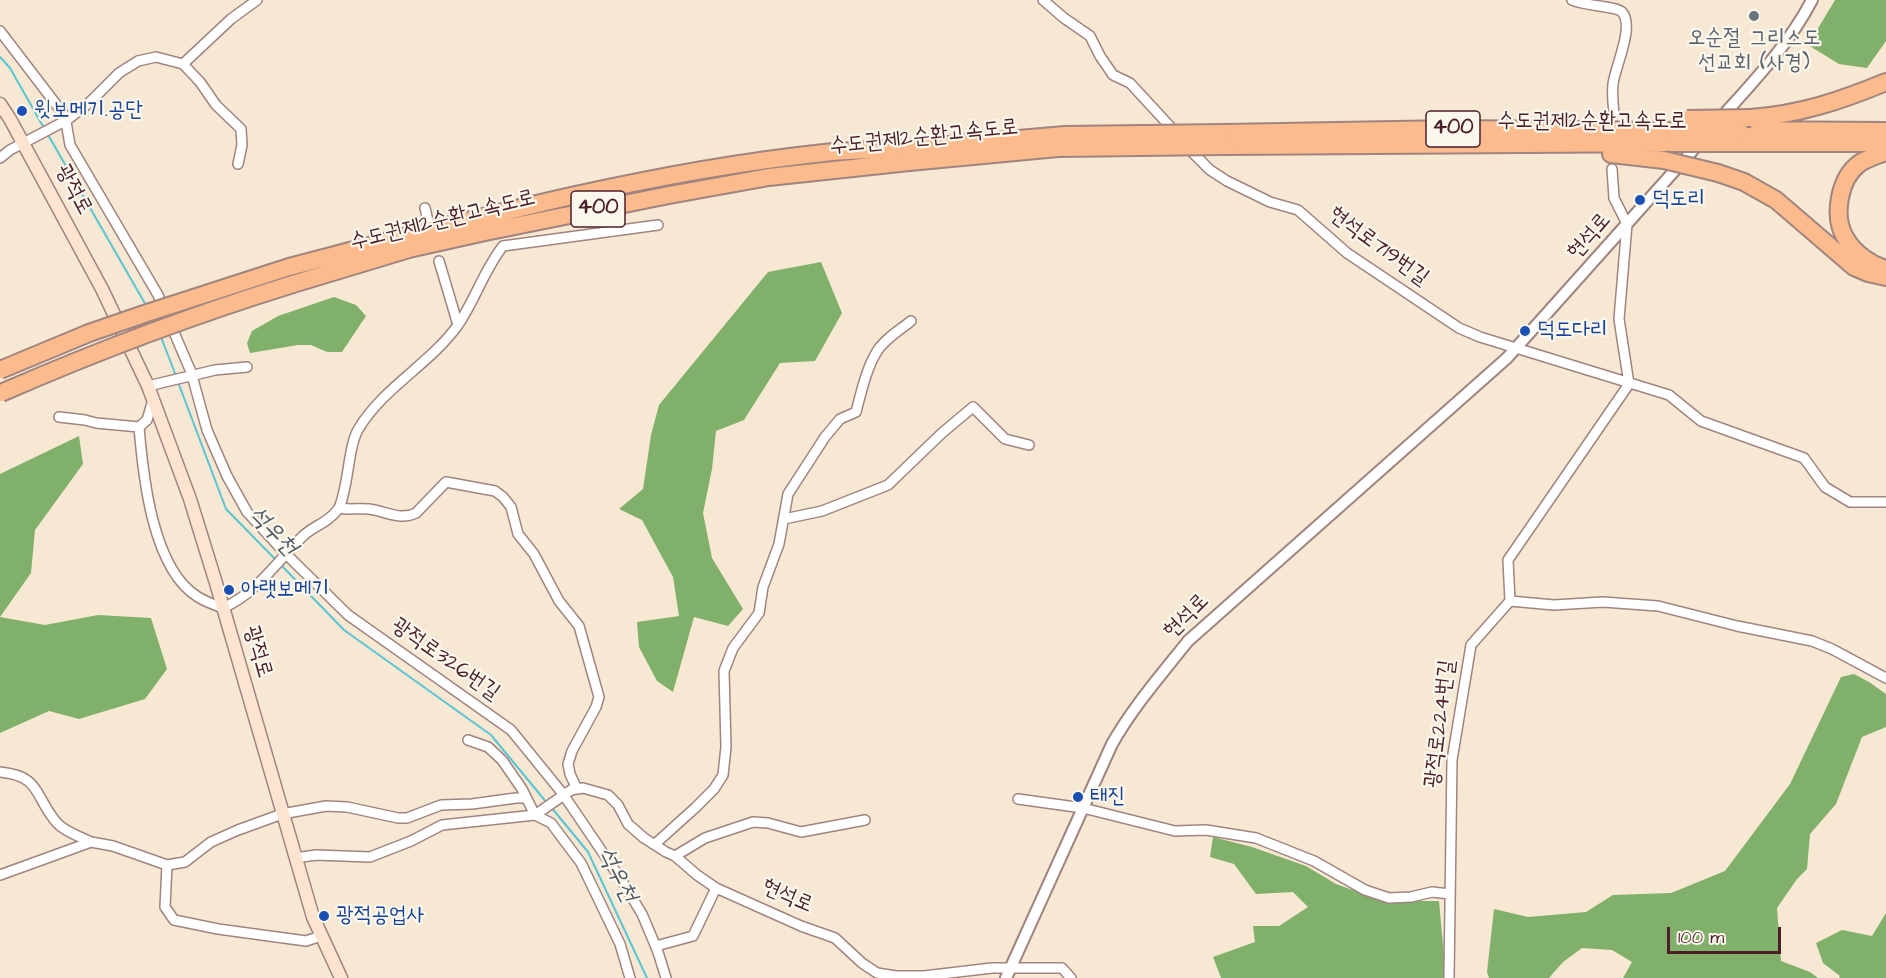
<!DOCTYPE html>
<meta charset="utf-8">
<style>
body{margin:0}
#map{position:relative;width:1886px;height:978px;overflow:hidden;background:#f7e8d3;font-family:"Architects Daughter",sans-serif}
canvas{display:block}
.scale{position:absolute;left:1667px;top:927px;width:114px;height:27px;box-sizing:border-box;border:3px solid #4a1f2b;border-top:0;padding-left:8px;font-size:18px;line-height:21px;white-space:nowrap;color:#4a1f2b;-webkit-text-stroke:4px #fbf7ec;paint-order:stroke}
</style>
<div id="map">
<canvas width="1886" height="978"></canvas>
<div class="scale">100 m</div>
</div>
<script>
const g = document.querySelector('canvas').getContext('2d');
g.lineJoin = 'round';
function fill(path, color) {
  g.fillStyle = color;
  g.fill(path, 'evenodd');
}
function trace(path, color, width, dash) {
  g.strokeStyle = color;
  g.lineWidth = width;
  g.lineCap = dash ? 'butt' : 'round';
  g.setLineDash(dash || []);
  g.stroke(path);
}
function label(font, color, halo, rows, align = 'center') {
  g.font = font + ' "Architects Daughter","Poor Story",sans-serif';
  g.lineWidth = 4.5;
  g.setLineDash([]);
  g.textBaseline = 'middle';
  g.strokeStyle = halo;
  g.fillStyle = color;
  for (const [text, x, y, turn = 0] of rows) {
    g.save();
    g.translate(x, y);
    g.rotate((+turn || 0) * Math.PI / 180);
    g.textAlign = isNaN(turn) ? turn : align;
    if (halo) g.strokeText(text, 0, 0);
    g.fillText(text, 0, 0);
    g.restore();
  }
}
const forest = new Path2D(`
 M1835 0H1886V41L1867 68 1839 64 1808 45Z
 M821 262 842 313 815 361 780 363 744 420 716 431 712 469 703 513 712 558 743 609 728 626 694 617 673 692 657 681 639 647 637 622 679 616 673 577 642 520 619 509 643 489 651 435 659 405 768 272Z
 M334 297 356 305 366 316 342 352H327L311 345H298L250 353 247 343 252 331 278 316Z
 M79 436 83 464 35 530 31 573 0 617V474Z
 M98 615 151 618 167 669 145 699 79 719 49 711 0 733V617L45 625Z
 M1854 674 1869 682 1886 694V727L1862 737 1836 804 1810 834 1807 869 1797 879 1777 908 1781 961 1810 972 1818 978H1623L1632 962 1612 950 1582 948 1563 962 1549 978H1489L1487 972 1494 909 1528 917 1586 912 1613 895 1671 893 1725 871 1790 784 1841 677Z
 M1213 837 1252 847 1306 866 1336 884 1383 901H1439L1446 978H1221L1213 957 1255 942 1253 926H1279L1308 907 1293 892 1256 894 1234 864 1210 857Z
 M1886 913V978H1839L1840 976 1823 963 1816 943 1842 930 1872 936Z`);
const stream = new Path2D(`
 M0 57 10 68 44 128
 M47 133 147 307
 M161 337 176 376
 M178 382 226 509 276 560
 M280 564 344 630 491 735 547 803
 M551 807 588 852 647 978`);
const minor = new Path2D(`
 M1043 0 1064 18 1090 36 1100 56 1113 75 1130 83 1177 134
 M1572 0C1584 6 1616 6 1622 12 1635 26 1615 67 1613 84 1612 93 1613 104 1614 113
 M0 31 65 116 70 145 158 295 164 310
 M183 64 200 82 216 105 241 129 242 145 238 164
 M1187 147 1210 170 1227 181 1270 202 1298 210 1347 253 1459 328 1480 337 1669 395 1701 421 1804 458 1825 487 1850 502H1886
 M0 158 10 150 67 120 89 103 119 73 138 61 156 57 183 64 231 19 257 0
 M425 208 428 221
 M439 261 458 325
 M170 323 191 372 207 430 227 476 247 512 284 552 348 615 511 730 563 794 622 881 642 914 658 952 666 978
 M148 386 215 370 247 367
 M59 417 85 420 96 423 139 427 147 420 153 400
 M139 427C143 475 152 569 198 597 206 602 215 605 223 608 257 593 277 561 303 536 316 524 327 524 339 508 349 510 359 508 369 509 385 511 400 521 416 513L446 482 495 491 503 497 511 507 518 534 534 554 559 601 579 626 599 697 596 707 572 751 568 764 570 774 577 789
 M339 508C349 485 348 445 359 428 384 387 430 364 458 325 475 300 484 270 503 246L658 225
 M784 519 822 511 888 485 942 433 973 407 1005 439 1029 445
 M1510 601 1554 605 1603 602 1658 606 1737 626 1812 641 1832 649 1886 678
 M468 740 488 747 502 760 522 789 535 815 551 823 581 863 620 944 630 978
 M0 772C42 776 34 797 57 823 65 832 81 837 91 842
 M1018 799 1083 808 1175 831 1206 830 1256 838 1314 861 1365 890 1389 898 1411 897 1432 892 1450 894
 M655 844 695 808 714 789 723 775 726 747 724 671 733 648 759 613 763 587 779 544 788 494 825 437 840 419 856 412C861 393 866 370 876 353 883 340 900 330 911 321
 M675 856 697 875 716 888 801 926 835 938 862 963 877 973 896 976H924L992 968H1062L1071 978
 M295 858 316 855 370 857 411 841 442 825 535 815 571 790 583 788 608 795 618 805 628 824 644 838 666 852 675 856 705 838 753 822 768 823 801 832 865 820
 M167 865 165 907 174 920 218 929 306 941 321 936
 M0 875 91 842 113 846 167 865 185 862 211 842 238 830 282 814 326 806 347 807 398 818H407L441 805 472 804 516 798H526
 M656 946 693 936 716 888
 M1449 978 1452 760 1471 645 1510 601 1508 560 1629 384 1619 319 1627 224 1614 198 1612 169`);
const tertiary = new Path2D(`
 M1719 120C1753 82 1788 46 1812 0
 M1006 978 1112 744C1133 707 1161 675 1188 641L1507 358 1701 141`);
const secondary = new Path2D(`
 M0 104 10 119 102 289 148 386 190 499 216 583 313 917 341 978`);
const motorway = new Path2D(`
 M1751 118C1801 114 1840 101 1886 82
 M1739 130 1886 131
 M1224 133 1451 129 1681 131
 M1733 143H1886
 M1225 146 1674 143
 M1886 152C1877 155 1868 158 1860 163 1839 178 1832 217 1846 239 1854 253 1871 265 1886 269
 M1611 154 1664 160
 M1718 173 1744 182 1776 200 1854 267 1868 273 1886 277
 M289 267C465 221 643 172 824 153 850 150 876 150 902 149
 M293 284 409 249 485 232 669 195 769 177 909 162`);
const motorwayBridge = new Path2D(`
 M1687 119 1751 118
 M1681 131 1739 130
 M1674 143H1733
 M902 149 1065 135 1224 133
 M1664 160 1718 173
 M909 162 1058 148 1225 146
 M0 370 89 333 144 314 289 267
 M1 393C97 351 193 315 293 284`);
const markers = [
 [1754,16,6,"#6b7280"],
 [22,111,6,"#1a4fb4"],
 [1640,200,6,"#1a4fb4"],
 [1525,331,6,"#1a4fb4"],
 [229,590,6,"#1a4fb4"],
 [1078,797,6,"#1a4fb4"],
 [324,916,6,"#1a4fb4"]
];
const shields = [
 [1453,129,54],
 [598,209,54]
];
const shieldNames = [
 ["400",1453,129],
 ["400",598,209]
];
const worshipNames = [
 ["오순절 그리스도",1754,39],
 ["선교회 (사경)",1754,64]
];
const transitNames = [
 ["윗보메기.공단",34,111],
 ["덕도리",1652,200],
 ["덕도다리",1537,331],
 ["아랫보메기",241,590],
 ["태진",1090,797],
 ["광적공업사",336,916]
];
const streetNames = [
 ["수도권제2순환고속도로",1592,122],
 ["수도권제2순환고속도로",924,138,-6],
 ["광적로",73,190,62],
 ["수도권제2순환고속도로",443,221,-14],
 ["현석로",1590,237,-49],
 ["현석로719번길",1378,247,36],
 ["현석로",1187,617,-45],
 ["광적로",257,652,74],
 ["광적로326번길",445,660,35],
 ["광적로224번길",1441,724,-83],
 ["현석로",787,897,23]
];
const waterNames = [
 ["석우천",272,532,46],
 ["석우천",616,875,63]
];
fill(forest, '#80b06a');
trace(stream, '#59c4d3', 2);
trace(minor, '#a0847f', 12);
trace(tertiary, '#a0847f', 14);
trace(secondary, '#a0847f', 15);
trace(motorway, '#a0847f', 20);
trace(minor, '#fff', 9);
trace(tertiary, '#fff', 10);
trace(secondary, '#fde4d1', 12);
trace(motorway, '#fbbb8d', 16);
trace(motorwayBridge, '#a0847f', 20, []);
trace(motorwayBridge, '#fbbb8d', 16);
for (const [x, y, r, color] of markers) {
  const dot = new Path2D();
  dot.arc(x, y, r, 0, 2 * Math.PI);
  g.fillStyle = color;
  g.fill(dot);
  trace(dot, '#fbf7ec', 2);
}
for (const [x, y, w] of shields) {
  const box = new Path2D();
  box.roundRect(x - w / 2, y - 18, w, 36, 4.5);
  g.fillStyle = '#fbf7ec';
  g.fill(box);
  trace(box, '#4a1f2b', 1.5);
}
label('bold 21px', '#4a1f2b', null, shieldNames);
label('22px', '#5b616d', '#fbf7ec', worshipNames);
label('22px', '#164399', '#fbf7ec', transitNames, 'left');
label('22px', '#4a1f2b', '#fbf7ec', streetNames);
label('italic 24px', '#4f5966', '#fbf7ec', waterNames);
</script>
